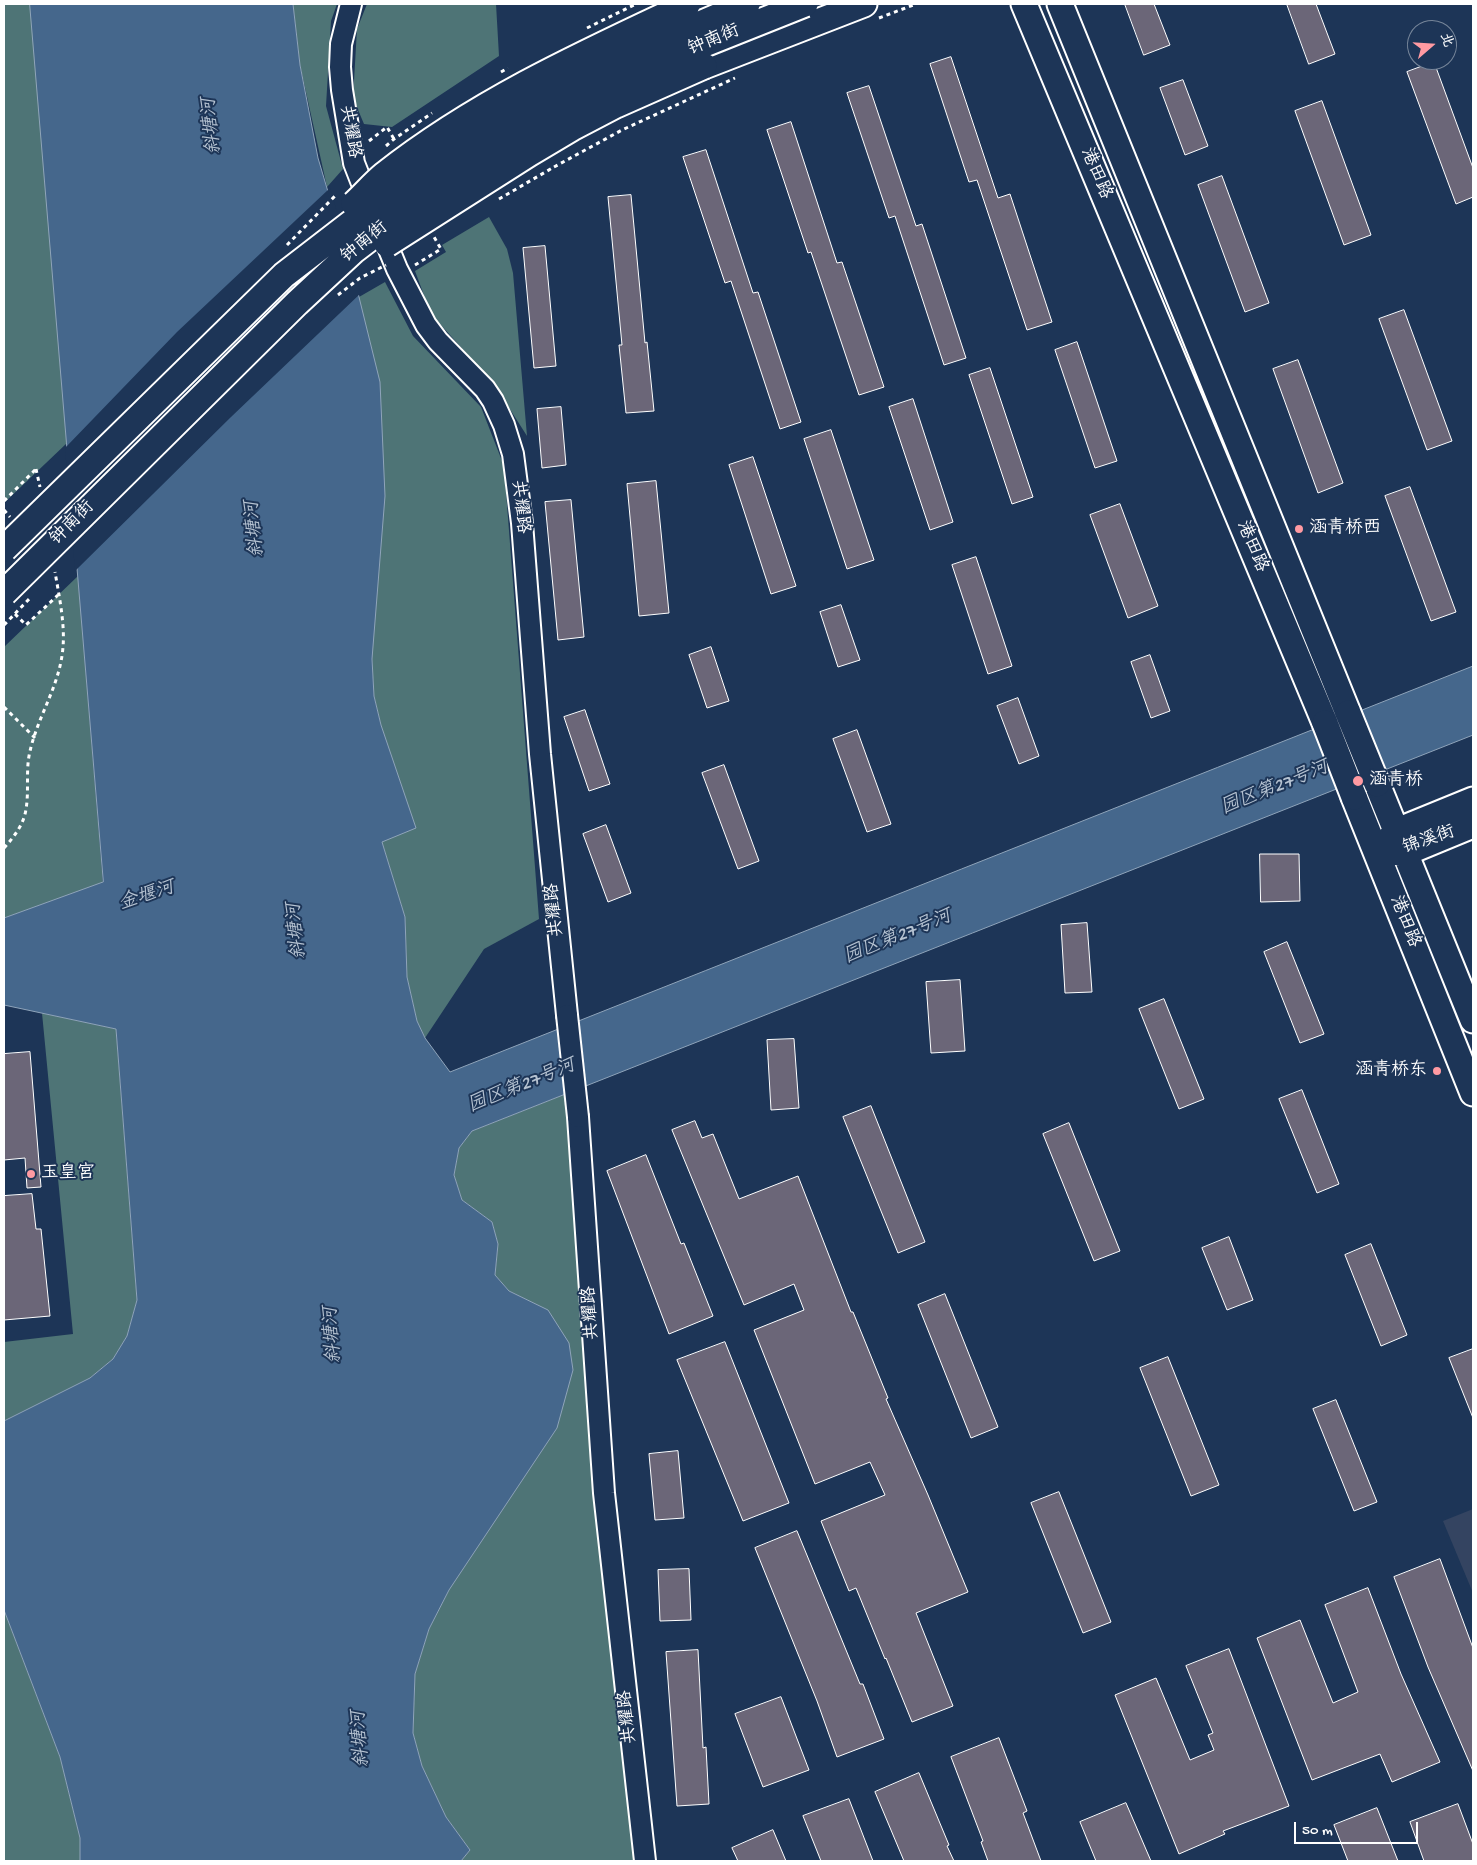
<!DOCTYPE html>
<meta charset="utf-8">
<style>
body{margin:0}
#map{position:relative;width:1477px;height:1865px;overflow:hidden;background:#1d3557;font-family:"Gochi Hand","LXGW WenKai TC",sans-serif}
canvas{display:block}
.frame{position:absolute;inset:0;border:5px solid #fff;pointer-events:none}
.north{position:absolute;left:1407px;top:20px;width:50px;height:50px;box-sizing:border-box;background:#1d3557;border:1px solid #77869a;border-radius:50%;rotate:71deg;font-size:14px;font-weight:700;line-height:20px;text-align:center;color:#fff}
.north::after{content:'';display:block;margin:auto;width:18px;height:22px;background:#ff9aa2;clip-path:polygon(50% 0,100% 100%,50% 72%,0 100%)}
.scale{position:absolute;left:1294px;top:1822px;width:124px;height:22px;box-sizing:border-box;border:2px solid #fff;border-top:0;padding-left:6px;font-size:15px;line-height:18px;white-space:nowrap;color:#fff;-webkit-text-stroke:4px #1d3557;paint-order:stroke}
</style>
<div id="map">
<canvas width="1477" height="1865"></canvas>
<div class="frame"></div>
<div class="north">北</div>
<div class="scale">50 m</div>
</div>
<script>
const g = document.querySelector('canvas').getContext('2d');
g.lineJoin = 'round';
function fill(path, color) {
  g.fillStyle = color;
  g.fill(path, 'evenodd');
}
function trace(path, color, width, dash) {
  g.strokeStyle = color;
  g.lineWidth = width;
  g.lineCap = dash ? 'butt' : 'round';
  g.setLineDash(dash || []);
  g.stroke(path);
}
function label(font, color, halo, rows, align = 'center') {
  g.font = font + ' "Gochi Hand","LXGW WenKai TC",sans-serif';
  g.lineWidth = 4;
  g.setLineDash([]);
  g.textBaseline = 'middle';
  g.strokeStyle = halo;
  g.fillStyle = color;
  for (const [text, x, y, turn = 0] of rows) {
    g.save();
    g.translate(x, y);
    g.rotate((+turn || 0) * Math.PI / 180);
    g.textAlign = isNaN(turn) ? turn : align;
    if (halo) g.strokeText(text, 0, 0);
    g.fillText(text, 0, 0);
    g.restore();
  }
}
const built = new Path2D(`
 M1473 1509V1593L1443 1521Z`);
const green = new Path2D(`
 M4 4H32L67 443 4 503Z
 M293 4H337L331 21 326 106 343 169 327 187 300 65Z
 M367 4H496L499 56 392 127 364 124 353 98 357 29Z
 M489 217 507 249 513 273 527 436 506 403 468 355 431 314 415 271 446 252 442 245Z
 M385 282 413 336 481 407 504 466 539 919 484 949 425 1038 417 1021 407 977 405 917 382 842 381 725 374 696 372 659 359 297Z
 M78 576 103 883 4 918V647Z
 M42 1013 116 1029 137 1300 127 1336 113 1359 90 1378 4 1421V1342L73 1334Z
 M568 1093 644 1861H461L470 1850 446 1817 422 1766 413 1733 415 1674 429 1629 449 1590 557 1428 548 1311 509 1291 495 1275 498 1244 492 1222 462 1200 454 1175 459 1148 472 1131Z
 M4 1610 60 1757 80 1838V1861H4Z`);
const water = new Path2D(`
 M30 4H293L300 65 318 158 358 293 380 382 385 496 372 659 374 696 381 725 416 828 382 842 405 917 407 977 417 1021 425 1038 450 1072 1473 666V735L472 1131 459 1148 454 1175 462 1200 492 1222 498 1244 495 1275 509 1291 548 1310 569 1343 573 1370 557 1428 449 1590 429 1629 415 1674 413 1733 422 1766 446 1817 470 1850 461 1861H80V1838L60 1757 4 1610V1421L90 1378 113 1359 127 1336 137 1300 116 1029 4 1005V918L103 882Z`);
const pier = new Path2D(`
 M330 188 361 293 231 417 75 571 65 448 177 332Z`);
const building = new Path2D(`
 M1125 4H1154L1170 45 1144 55Z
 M1287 4H1316L1335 54 1309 64Z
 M951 57 998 198 1010 194 1052 322 1027 330 977 180 969 182 930 64Z
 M1434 62 1473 168V197L1456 204 1407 72Z
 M1183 80 1208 146 1185 155 1160 88Z
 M869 86 916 226 922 224 966 358 944 365 895 216 889 218 847 93Z
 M1322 101 1371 235 1344 245 1295 111Z
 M791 122 837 263 842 262 884 387 859 395 811 252 808 253 767 130Z
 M706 150 753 293 758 292 801 422 780 429 731 281 725 283 683 157Z
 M1222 176 1269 303 1245 312 1198 185Z
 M631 195 645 343 647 342 654 411 626 413 619 345H622L608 197Z
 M545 246 556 366 534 368 523 248Z
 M1404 310 1452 441 1427 450 1379 319Z
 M1077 342 1117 461 1095 468 1055 350Z
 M1298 360 1343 483 1318 493 1273 369Z
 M990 368 1033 497 1012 504 969 375Z
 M913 399 953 522 930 530 889 407Z
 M561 407 566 465 542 468 537 409Z
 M831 430 874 560 847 569 804 439Z
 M753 457 796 586 771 594 729 465Z
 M656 481 669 613 639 616 627 484Z
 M1410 487 1456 612 1431 621 1385 496Z
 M571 500 584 637 558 640 545 502Z
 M1120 504 1158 606 1128 618 1090 515Z
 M976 557 1012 666 988 674 952 565Z
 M841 605 860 660 838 667 820 612Z
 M711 647 729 701 707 708 689 655Z
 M1150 655 1170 711 1151 718 1131 662Z
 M1018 698 1039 756 1019 764 997 706Z
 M585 710 610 784 589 791 564 717Z
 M857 730 891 824 867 832 833 739Z
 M724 765 759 861 738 869 702 773Z
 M606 825 631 893 608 902 583 834Z
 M1260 854H1299L1300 901 1261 902Z
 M1087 923 1092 992 1065 993 1061 925Z
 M1287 942 1324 1034 1300 1043 1264 952Z
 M960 980 965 1051 931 1053 926 982Z
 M1164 999 1204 1099 1179 1109 1139 1009Z
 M794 1039 799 1108 771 1110 767 1040Z
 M30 1052 41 1187 27 1188 25 1158 4 1160V1054Z
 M1302 1090 1339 1184 1317 1193 1279 1099Z
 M871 1106 925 1242 898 1253 843 1117Z
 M695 1121 702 1138 713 1134 739 1199 798 1176 851 1312H853L888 1398 886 1399 928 1495 968 1592 916 1613 953 1706 912 1722 886 1658 885 1659 856 1588 849 1591 821 1521 885 1495 870 1462 815 1484 754 1330 804 1310 794 1284 744 1305 672 1130Z
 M1069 1123 1120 1251 1094 1261 1043 1134Z
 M646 1155 681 1244 684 1243 713 1316 669 1334 607 1171Z
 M32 1194 36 1229H41L50 1316 4 1320V1196Z
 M1229 1237 1253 1300 1227 1310 1202 1248Z
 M1371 1244 1407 1335 1381 1346 1345 1255Z
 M945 1294 998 1427 971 1438 918 1305Z
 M725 1342 789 1503 743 1521 677 1360Z
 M1473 1349V1418L1449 1358Z
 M1168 1357 1219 1485 1191 1496 1140 1368Z
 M1336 1400 1377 1502 1354 1511 1313 1409Z
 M678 1451 684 1518 655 1520 649 1454Z
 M1059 1492 1111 1622 1083 1633 1031 1503Z
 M797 1531 860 1684H863L884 1739 837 1757 817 1701 755 1548Z
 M1440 1559 1473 1648V1771L1428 1667 1394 1577Z
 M689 1569 691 1620 660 1621 658 1570Z
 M1368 1588 1401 1674 1440 1762 1392 1782 1380 1754 1312 1780 1257 1638 1300 1620 1333 1703 1358 1692 1325 1605Z
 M1229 1649 1289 1806 1223 1831 1225 1834 1179 1854 1115 1695 1156 1678 1190 1760 1214 1750 1208 1735 1213 1733 1186 1666Z
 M698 1650 703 1748 706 1747 709 1804 677 1806 666 1652Z
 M781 1697 809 1770 763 1787 735 1714Z
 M999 1738 1027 1811 1023 1813 1041 1861H988L981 1842 983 1841 951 1757Z
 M919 1773 949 1845 947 1846 954 1861H904L875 1792Z
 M849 1799 873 1861H821L803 1816Z
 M1126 1803 1151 1861H1096L1080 1822Z
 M1458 1804 1473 1844V1861H1424L1410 1822Z
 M1377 1808 1398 1861H1348L1334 1825Z
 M773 1830 786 1861H738L732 1848Z`);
const path = new Path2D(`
 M879 18 916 4
 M587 28 636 4
 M501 72 508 68
 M369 141 387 127 394 139
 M554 167 622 130 735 78
 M415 265 441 249 434 237
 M36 469 40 487
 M4 501 36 469
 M4 510 10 517
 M15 614 26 625 58 595
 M4 707 35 738
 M4 848C14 837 24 824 26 809 29 792 26 773 29 756 36 718 60 687 63 647 65 624 59 595 55 572`);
const minor = new Path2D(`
 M351 4 341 44 340 67 342 90 354 163 370 204
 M381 230 397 269 426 325 438 341 485 389 493 401 504 425 513 454 522 523 540 754 567 1015
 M578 1117 604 1493 645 1861`);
const major = new Path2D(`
 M1024 4 1325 723
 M1060 4 1348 713
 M704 66 864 4
 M1377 784 1473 1020
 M1354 797 1473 1093
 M1385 843 1397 831 1473 800
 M1388 852 1405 853 1473 825`);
const pathBridge = new Path2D(`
 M386 146 394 139 432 113
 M499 199 554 167
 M287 245 335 196
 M338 295 360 278 386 265
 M4 625 31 597`);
const minorBridge = new Path2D(`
 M567 1015 578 1117`);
const majorBridge = new Path2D(`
 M354 204C364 195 373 184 384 175 475 103 582 54 687 5
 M387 244 530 153 572 128 616 105 704 66
 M4 549 284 275 402 184 505 117 557 88 611 62 747 4
 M4 593 297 303 353 251 412 206 476 161 538 124 593 93 652 65 805 4
 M1348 713 1377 784
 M1325 723 1354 797`);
const markers = [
 [1299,529,5,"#ff9aa2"],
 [1358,781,6,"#ff9aa2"],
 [1437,1071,5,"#ff9aa2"],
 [31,1174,5,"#ff9aa2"]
];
const streetNames = [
 ["钟南街",714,41,-22],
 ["共耀路",349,132,80],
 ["港田路",1095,174,67],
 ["钟南街",365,243,-39],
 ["共耀路",519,507,83],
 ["钟南街",73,524,-45],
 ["港田路",1251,547,67],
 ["锦溪街",1429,841,-19],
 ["共耀路",556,910,-96],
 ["港田路",1404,922,68],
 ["共耀路",592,1313,-94],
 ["共耀路",629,1717,-96]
];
const poiNames = [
 ["涵青桥西",1309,529],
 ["涵青桥",1369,781],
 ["涵青桥东",1427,1071,"right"],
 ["玉皇宫",41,1174]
];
const waterNames = [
 ["斜塘河",213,126,-96],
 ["斜塘河",256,529,-96],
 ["园区第27号河",1275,789,-22],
 ["金堰河",147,897,-18],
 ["斜塘河",298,931,-96],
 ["园区第27号河",898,938,-22],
 ["园区第27号河",522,1087,-22],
 ["斜塘河",334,1335,-94],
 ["斜塘河",362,1739,-94]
];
fill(built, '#344461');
fill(green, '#4e7476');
fill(water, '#45678c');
trace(water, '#8fa4ba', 1);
fill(pier, '#1d3557');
fill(building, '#6b6678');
trace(building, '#fff', 1);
trace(minor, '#fff', 24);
trace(major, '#fff', 29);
trace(path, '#fff', 3, [4, 4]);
trace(minor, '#1d3557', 20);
trace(major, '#1d3557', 25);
trace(minorBridge, '#fff', 24, []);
trace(majorBridge, '#fff', 29, []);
trace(pathBridge, '#fff', 3, [4, 4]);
trace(minorBridge, '#1d3557', 20);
trace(majorBridge, '#1d3557', 25);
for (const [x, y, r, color] of markers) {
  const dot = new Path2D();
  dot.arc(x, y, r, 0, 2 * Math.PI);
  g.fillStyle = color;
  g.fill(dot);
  trace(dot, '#1d3557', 2);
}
label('18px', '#fff', '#1d3557', streetNames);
label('18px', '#fff', '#1d3557', poiNames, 'left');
label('italic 19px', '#b5c2d1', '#1d3557', waterNames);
</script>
